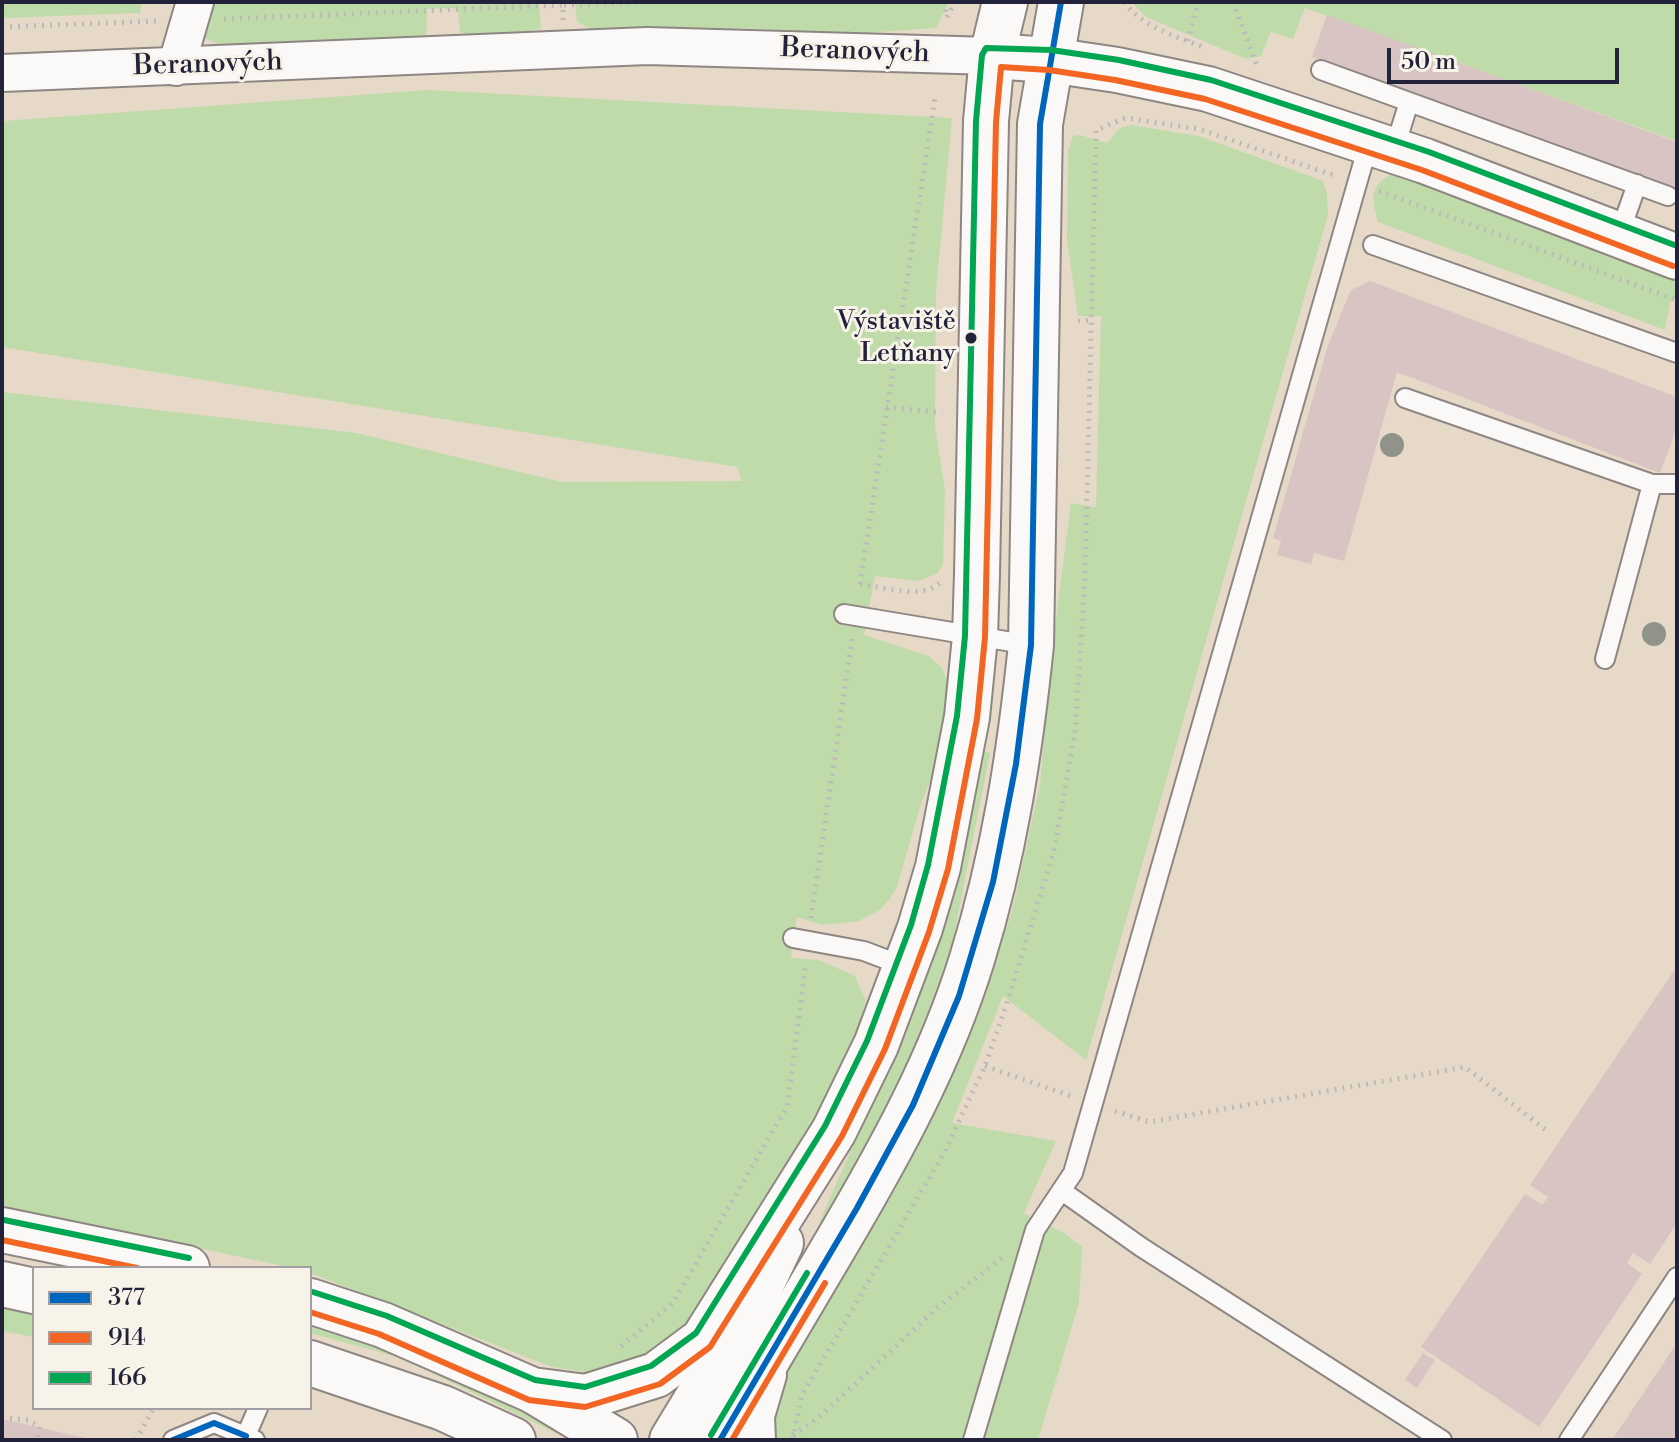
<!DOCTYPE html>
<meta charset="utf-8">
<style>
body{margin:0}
#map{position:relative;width:1679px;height:1442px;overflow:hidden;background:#e6d9c8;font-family:"Libre Bodoni",serif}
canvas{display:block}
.frame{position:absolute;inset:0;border:4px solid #22223b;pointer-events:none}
.legend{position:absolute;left:32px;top:1266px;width:280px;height:144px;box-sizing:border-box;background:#f7f3e8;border:2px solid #a29fa3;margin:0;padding:10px 14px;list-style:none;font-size:24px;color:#22223b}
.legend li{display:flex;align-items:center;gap:16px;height:40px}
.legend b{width:40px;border:2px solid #a29fa3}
.scale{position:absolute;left:1387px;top:48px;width:232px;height:36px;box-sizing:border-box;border:4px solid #22223b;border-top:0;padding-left:10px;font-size:24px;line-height:28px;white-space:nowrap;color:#22223b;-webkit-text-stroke:6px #f7f3e8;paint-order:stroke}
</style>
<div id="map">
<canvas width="1679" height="1442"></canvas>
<div class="frame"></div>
<ul class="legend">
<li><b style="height:10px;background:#0065bd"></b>377</li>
<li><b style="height:10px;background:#f26522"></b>914</li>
<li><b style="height:10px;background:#00a651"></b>166</li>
</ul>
<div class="scale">50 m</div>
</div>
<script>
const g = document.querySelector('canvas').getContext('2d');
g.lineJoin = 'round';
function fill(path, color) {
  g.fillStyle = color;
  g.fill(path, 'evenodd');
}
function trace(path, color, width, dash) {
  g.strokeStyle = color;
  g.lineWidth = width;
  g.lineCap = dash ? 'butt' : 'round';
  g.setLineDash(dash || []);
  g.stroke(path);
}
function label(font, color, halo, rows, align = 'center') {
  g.font = font + ' "Libre Bodoni",serif';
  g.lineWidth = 6;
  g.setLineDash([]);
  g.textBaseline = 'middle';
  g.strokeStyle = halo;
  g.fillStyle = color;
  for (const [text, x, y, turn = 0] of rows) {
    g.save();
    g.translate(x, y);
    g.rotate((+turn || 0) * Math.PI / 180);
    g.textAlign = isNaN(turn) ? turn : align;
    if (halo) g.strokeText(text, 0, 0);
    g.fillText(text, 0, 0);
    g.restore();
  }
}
const green = new Path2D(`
 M2 2H142L140 13 2 18Z
 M204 2H539L541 29 476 38 460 32 458 8 427 9 426 39 220 45 205 38 198 31Z
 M575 2H949L936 28 849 34 743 28 594 30 577 22Z
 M1132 2H1677V141L1305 8 1293 39 1271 32 1261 56 1246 59 1146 17Z
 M428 90 952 118 936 292 935 426 945 490 943 564 938 573 919 581 875 576 864 635 929 656 942 668 950 687 944 744 921 804 897 887 889 900 881 909 859 921 822 925 797 917 791 958 819 960 855 976 866 1002 846 1064 815 1127 679 1346 592 1373 552 1367 310 1273V1268H292L2 1206V392L356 433 562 482 742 481 737 467 2 347V121Z
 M1131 125 1199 136 1323 181 1327 194 1328 215 1086 1060 1003 996 952 1123 1056 1141 1024 1213 1064 1233 1082 1247 1079 1303 1038 1440H766L775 1401 788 1370 896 1188 961 1054 1012 912 1040 784 1052 650 1071 503 1096 507 1101 316H1078L1067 240 1068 151 1073 136 1080 135 1107 143 1120 128Z
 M1394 172 1677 271V296L1670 302 1665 330 1378 222C1372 196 1368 188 1394 172Z
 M983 750 990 753 950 955 932 1007 892 1106 824 1225 819 1223 923 986 966 847Z
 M2 1308 34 1315V1337L2 1331Z
 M310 1316 562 1423 556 1433 401 1358 310 1333Z`);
const building = new Path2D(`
 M1327 15 1677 142V188L1312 57Z
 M1370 281 1677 397V427L1660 473 1397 372 1344 561 1314 553 1311 564 1277 555 1281 541 1273 538 1328 345 1351 290Z
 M1677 966V1223L1650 1264 1633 1253 1627 1263 1642 1274 1539 1427 1421 1347 1525 1194 1542 1205 1548 1197 1530 1185Z
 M1677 1343V1440H1612Z
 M1423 1353 1435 1360 1417 1388 1405 1380Z
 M2 1419 90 1439V1440H2Z`);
const path = new Path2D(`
 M944 2 947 16
 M1124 2C1142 27 1178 37 1205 48
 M1233 2 1257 66
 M947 17 955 2
 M224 19 563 5
 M563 20V5L663 2
 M2 27 158 21
 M1188 41 1198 2
 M1379 191 1677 300
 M1078 321 1091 320
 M886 407 942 413
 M860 584C883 587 920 600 940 583
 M860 584 935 98
 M811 918 852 639
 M985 1066 1071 1096
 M1115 1111 1149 1122 1465 1067 1546 1130
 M621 1346 672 1304 787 1107 806 964
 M2 1418 28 1420 40 1427 37 1440
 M793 1435 818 1418 937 1308 1002 1258
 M793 1439 801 1397 945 1151 985 1066 1008 1000 1054 850 1075 733 1085 578 1096 130 1126 118 1199 129 1336 176
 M136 1440 154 1408`);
const service = new Path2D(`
 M1321 70 1668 196
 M1394 150 1409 102
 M1619 235 1637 184
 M1373 245 1677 353
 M1405 398 1652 484H1677
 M844 614 1030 645
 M1605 659 1652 484
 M793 938 864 951 906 967
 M1062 1191 1141 1247 1442 1440
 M173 1440 214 1423 255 1440
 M244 1440 258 1408
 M973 1440 1035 1230 1073 1173 1369 142
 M1569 1440 1677 1277`);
const minor = new Path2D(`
 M176 67 195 2
 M2 73 647 46 992 56
 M757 1440 756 1416 768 1375`);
const tertiary = new Path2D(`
 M992 56 1050 60 1117 70 1208 89 1425 161 1677 257
 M532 1390 615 1440
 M672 1440 744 1321 781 1243`);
const secondary = new Path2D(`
 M2 1230 187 1268
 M2 1284 34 1291
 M310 1301 383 1325 532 1390 586 1397 656 1375 703 1340 834 1131 876 1045 920 928 938 867 967 717 975 637 977 574 986 121 992 56 1005 2
 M310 1363 443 1408 513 1440
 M720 1440C759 1374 798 1308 837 1242 890 1152 941 1060 972 959 1004 856 1020 752 1031 645L1040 124 1061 2`);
const bus1 = new Path2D(`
 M173 1440 214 1423 246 1436
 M720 1440 857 1208 913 1105 959 996 993 882 1016 764 1031 645 1040 124 1061 2`);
const bus2 = new Path2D(`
 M2 1240 137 1268
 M310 1312 379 1334 529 1400 585 1407 660 1384 710 1347 842 1136 885 1049 929 932 948 869 977 719 985 637 996 122 1001 67 1049 70 1115 80 1205 99 1422 170 1673 266
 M732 1440 825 1283`);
const bus3 = new Path2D(`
 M4 1220 189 1258
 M313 1292 387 1316 535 1380 585 1387 651 1366 696 1333 825 1126 867 1041 911 925 928 865 957 716 965 636 976 121 982 55 986 48 1051 50 1119 60 1211 80 1429 152 1677 246
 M711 1435 807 1273`);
const trees = [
 [1392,445],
 [1654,634]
];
const markers = [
 [971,338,7,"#22223b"]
];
const busNames = [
 ["Výstaviště",956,323],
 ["Letňany",956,355]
];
const streetNames = [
 ["Beranových",855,52,2],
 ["Beranových",208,65,-2]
];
fill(green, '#c0dbaa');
fill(building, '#d8c4c2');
trace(service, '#8d8682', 22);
trace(minor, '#8d8682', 40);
trace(tertiary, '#8d8682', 48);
trace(secondary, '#8d8682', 48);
trace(path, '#bcbab9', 5, [2, 6]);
trace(service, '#fbf9f7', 18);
trace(minor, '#fbf9f7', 36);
trace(tertiary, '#fbf9f7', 44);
trace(secondary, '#fbf9f7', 44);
trace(bus1, '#0065bd', 6);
trace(bus2, '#f26522', 6);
trace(bus3, '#00a651', 6);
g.fillStyle = '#8f9389';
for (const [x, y] of trees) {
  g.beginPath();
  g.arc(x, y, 12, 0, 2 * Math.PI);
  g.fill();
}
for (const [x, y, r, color] of markers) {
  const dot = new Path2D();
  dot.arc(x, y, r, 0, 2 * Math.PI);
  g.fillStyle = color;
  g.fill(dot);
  trace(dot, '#f7f3e8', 3);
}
label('26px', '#22223b', '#f7f3e8', busNames, 'right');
label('28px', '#22223b', '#f7f3e8', streetNames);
</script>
